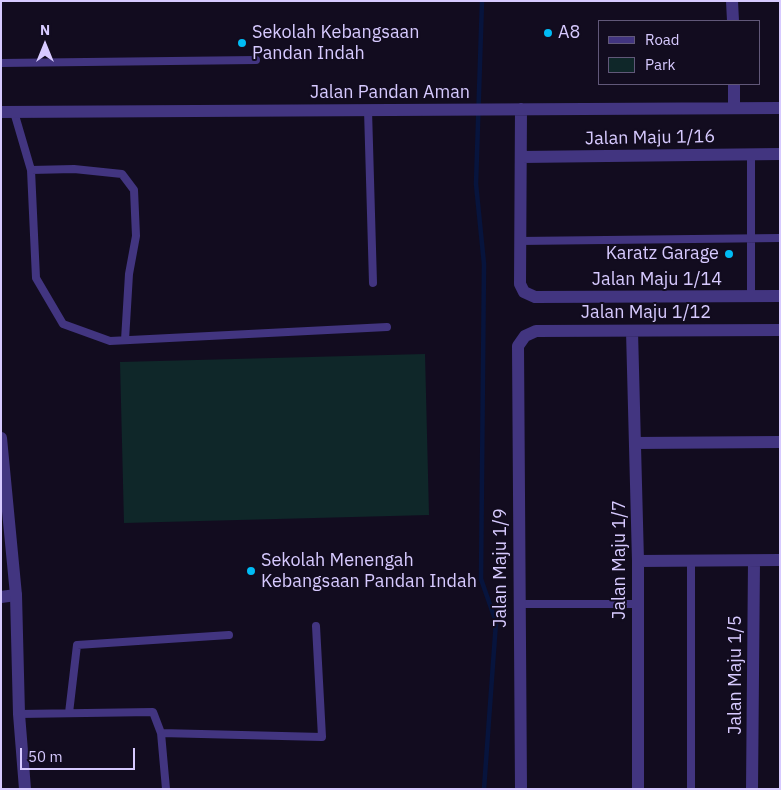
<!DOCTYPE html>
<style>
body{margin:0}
#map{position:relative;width:781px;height:790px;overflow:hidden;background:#120c1f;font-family:"IBM Plex Sans",sans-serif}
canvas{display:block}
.frame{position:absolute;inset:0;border:2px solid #d7caff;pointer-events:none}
.legend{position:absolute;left:598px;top:20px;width:162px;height:65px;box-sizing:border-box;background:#120c1f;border:1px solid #615879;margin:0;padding:6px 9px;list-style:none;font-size:15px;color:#d7caff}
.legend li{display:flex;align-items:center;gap:10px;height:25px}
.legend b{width:25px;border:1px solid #615879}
.north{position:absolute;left:20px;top:20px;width:50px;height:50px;-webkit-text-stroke:4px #120c1f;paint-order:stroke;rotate:0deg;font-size:14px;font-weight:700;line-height:20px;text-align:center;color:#d7caff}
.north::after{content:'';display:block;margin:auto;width:18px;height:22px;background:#d7caff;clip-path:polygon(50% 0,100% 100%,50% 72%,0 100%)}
.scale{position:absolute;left:20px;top:748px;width:115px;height:22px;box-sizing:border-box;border:2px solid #d7caff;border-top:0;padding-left:6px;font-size:15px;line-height:18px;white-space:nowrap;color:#d7caff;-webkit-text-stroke:4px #120c1f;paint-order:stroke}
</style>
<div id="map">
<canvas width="781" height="790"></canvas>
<div class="frame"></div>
<ul class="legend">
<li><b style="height:6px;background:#423580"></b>Road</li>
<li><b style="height:14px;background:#0f2729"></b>Park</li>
</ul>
<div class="north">N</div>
<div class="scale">50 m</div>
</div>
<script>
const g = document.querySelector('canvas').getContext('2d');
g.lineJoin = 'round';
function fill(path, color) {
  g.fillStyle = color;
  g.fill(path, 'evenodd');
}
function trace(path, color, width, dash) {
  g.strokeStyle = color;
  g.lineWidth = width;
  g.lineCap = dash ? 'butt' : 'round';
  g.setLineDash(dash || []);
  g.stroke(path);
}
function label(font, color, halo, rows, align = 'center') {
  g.font = font + ' "IBM Plex Sans",sans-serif';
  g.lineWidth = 4;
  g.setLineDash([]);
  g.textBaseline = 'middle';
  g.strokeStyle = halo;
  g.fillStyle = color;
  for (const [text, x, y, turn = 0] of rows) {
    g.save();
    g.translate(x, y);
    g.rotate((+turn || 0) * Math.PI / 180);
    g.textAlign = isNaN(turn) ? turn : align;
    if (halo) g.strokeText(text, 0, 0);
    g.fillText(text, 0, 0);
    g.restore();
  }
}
const green = new Path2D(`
 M425 354 429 515 124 523 120 362Z`);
const stream = new Path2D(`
 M482 1 476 184 484 264 481 579 496 622 484 789`);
const service = new Path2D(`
 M1 63 256 60
 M368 110 373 283
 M14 112 31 170 36 278 63 324 110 341 387 327
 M751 154V297
 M31 170 74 169 122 174 134 190 136 236 129 274 125 340
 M519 241 780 238
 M691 562V789
 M519 604H637
 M69 713 77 645 229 635
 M19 714 153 712 161 733 322 737 316 626
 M161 733 166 789`);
const minor = new Path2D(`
 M732 1 733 21
 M734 84V108
 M521 109 520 284 524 292 535 297 780 296
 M1 112 780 108
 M521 157 780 154
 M632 331 638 561V789
 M635 443 780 442
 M638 561 780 560
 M1 597 16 595
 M521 789 518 346 525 336 536 331 780 330
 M752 789 754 561`);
const tertiary = new Path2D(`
 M1 438 16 595 19 714 25 789`);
const markers = [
 [548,33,5,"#00bcf5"],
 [242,43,5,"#00bcf5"],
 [729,254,5,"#00bcf5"],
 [251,571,5,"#00bcf5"]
];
const poiNames = [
 ["Sekolah Kebangsaan",252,33],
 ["Pandan Indah",252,54],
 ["A8",558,33],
 ["Karatz Garage",719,254,"right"],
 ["Sekolah Menengah",261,561],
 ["Kebangsaan Pandan Indah",261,582]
];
const streetNames = [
 ["Jalan Pandan Aman",390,93],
 ["Jalan Maju 1/16",650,138,-1],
 ["Jalan Maju 1/14",657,280],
 ["Jalan Maju 1/12",646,313],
 ["Jalan Maju 1/7",620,560,-90],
 ["Jalan Maju 1/9",501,568,-90],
 ["Jalan Maju 1/5",736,675,-90]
];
fill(green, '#0f2729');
trace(stream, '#07143d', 4.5);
trace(service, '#423580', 8);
trace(minor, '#423580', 12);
trace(tertiary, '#423580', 12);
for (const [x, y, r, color] of markers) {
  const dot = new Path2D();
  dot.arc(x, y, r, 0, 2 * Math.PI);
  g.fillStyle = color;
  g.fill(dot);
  trace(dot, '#120c1f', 2);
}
label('18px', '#d7caff', '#120c1f', poiNames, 'left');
label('18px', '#d7caff', '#120c1f', streetNames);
</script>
